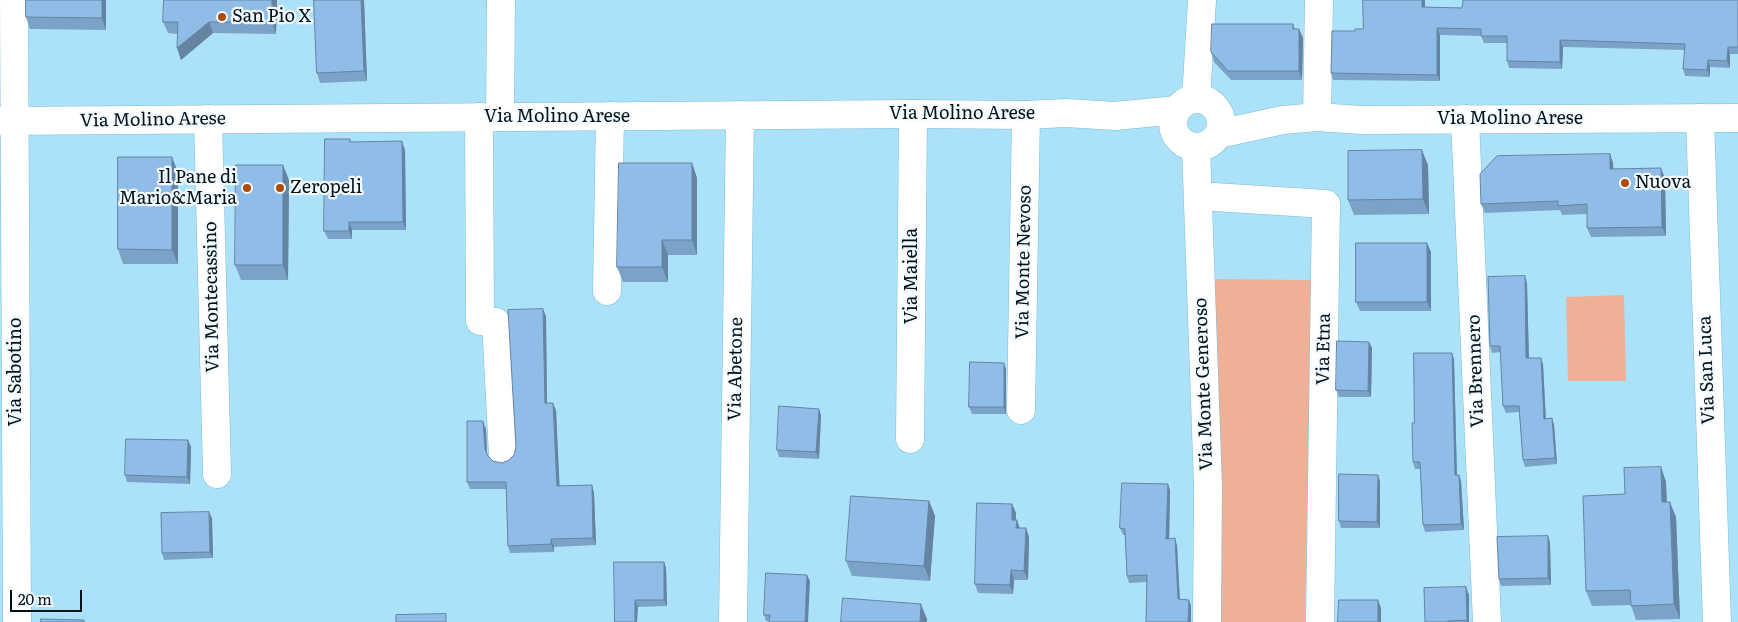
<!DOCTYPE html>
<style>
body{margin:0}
#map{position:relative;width:1738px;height:622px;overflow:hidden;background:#ace2f9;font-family:Literata,serif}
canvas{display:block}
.scale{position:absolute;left:10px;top:590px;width:72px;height:22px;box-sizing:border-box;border:2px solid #00131d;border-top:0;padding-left:6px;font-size:15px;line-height:18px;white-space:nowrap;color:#00131d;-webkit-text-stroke:4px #f4fafd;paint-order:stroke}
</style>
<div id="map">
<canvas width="1738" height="622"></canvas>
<div class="scale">20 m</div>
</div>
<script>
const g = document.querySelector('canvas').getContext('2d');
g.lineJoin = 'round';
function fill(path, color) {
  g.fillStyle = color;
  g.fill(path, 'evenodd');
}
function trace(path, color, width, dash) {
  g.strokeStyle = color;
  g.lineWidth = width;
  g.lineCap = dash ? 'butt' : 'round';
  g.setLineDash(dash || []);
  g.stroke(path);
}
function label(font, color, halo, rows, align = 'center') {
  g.font = font + ' Literata,serif';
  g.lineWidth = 4.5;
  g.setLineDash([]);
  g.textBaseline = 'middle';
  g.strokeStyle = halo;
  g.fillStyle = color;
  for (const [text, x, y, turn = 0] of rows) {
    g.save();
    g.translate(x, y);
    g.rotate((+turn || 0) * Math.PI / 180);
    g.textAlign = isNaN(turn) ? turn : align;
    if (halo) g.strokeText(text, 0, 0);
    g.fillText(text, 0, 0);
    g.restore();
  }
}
const green = new Path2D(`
 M1214 279 1311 280 1305 622H1221Z
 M1624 295 1626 381H1568L1566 297Z`);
const street = new Path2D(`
 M14 0 17 622
 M1196 99 1202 0
 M479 117 480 321 496 322 503 455
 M500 117 501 0
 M1317 117 1319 0
 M1700 118 1717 622
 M208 119 217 474
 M1465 119 1487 622
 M1196 147 1208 487 1207 622
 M1198 196 1326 204 1320 622
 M607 291 610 116
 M1021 410 1026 115
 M910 439 913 114
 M733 622 740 115`);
const secondary = new Path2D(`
 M1173 123a24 24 0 1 1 48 0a24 24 0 1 1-48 0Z
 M0 121 913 114 1026 115 1066 113 1115 116 1177 110
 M1218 134 1283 120 1317 117 1361 120 1738 118`);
const wall = new Path2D(`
 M106 0V30L30 29 26 17Z
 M277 0 276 34 213 33 181 60 177 34 168 33 163 22Z
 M314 0H364L367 81 320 83 317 73Z
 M1363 0H1425V7L1462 8 1738 0V54H1730V68L1710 67V77L1685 76 1683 69 1685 50 1563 47 1562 69 1509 68 1507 61V43H1484L1481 36 1440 35V81L1333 80 1331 73 1355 31 1363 29Z
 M1293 24 1295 29 1303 38 1302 80H1231L1214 62 1211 52Z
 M350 139 351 142 405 150 406 230H352V239H328L324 231Z
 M1610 154 1613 163V169L1665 178 1666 236 1591 237 1587 228V214L1562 215 1560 210 1485 213 1481 204Z
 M692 163 697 178V255H668V282H623L617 267Z
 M1428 165 1429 214 1354 215 1348 200Z
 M178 172V264H123L118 249Z
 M289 180 288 280H241L235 265Z
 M1427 243 1431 252V311H1360L1356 302Z
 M1527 283 1529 358H1541L1543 364 1546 419 1552 418 1554 425 1557 464 1525 467 1523 460 1519 412 1506 413 1503 406 1501 352 1492 353 1490 346Z
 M546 316 547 403 556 410 559 486 592 485 594 493 596 545 554 547V552L510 553 508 546 506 489H470L467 482 486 429 487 456 493 461 502 463 509 460 514 455Z
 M1369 342 1372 348 1371 397H1339L1336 390Z
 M1454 359 1457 475H1459L1461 481 1464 530 1425 532 1423 525 1420 469H1415L1413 462 1414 423Z
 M1006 369V414H972L969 407Z
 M821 415 819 459 779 457 777 450Z
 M188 440 191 447 190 484 127 482 125 475Z
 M1661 467 1666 482 1667 502 1676 517 1680 619 1636 620 1631 605 1592 606 1586 591 1625 494Z
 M1380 481V528H1341L1339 521Z
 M1168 484 1170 491 1169 538 1177 545 1180 599 1189 600 1191 606V622H1146L1147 582 1129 583 1127 576 1125 535H1123L1120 528Z
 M929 501 935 516 930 581 852 576 846 561Z
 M1012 504 1016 513V520L1020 528H1026L1029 537 1028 580H1014L1013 594 978 593 975 584Z
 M212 518 213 558 164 560 162 553Z
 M1548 536 1550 543 1551 585 1501 586 1499 579Z
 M664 562 666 568 667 606 638 607 615 622Z
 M810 581 769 621H766L764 615Z
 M1466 587 1469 595V622H1425Z`);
const shadedWall = new Path2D(`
 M102 0H106V30L102 18Z
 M272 0H277L276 34 272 22Z
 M361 0H364L367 81 364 71Z
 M1422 0H1425V14L1422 7Z
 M209 22 213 33 181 60 177 48Z
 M1437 28 1440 35V81L1437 75Z
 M1299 29 1303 38 1302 80 1299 71Z
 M1560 40 1563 47 1562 69 1560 62Z
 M1728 47 1730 54V68L1727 61Z
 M1708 60 1710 67V77L1707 70Z
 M402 141 405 150 406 230 403 222Z
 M1422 150 1428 165 1429 214 1423 199Z
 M1610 154 1613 163 1614 178 1610 169Z
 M172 157 178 172V264L172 250Z
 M692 163 697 178V255L692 240Z
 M283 165 289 180 288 280 283 265Z
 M1661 168 1665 178 1666 236 1662 227Z
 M349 222 352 230V239L349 231Z
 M662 240 668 255V282L662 267Z
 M1427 243 1431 252V311L1427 302Z
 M1525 276 1527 283 1529 365 1526 358Z
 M543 309 546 316 547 411 545 403Z
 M1369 342 1372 348 1371 397 1368 391Z
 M1452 353 1454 359 1457 481 1455 475Z
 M1541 358 1543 364 1546 425 1544 419Z
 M1004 363 1006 369V414L1004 407Z
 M553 403 556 410 560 494 557 486Z
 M819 409 821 415 819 459 816 452Z
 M1552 418 1554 425 1557 464 1555 458Z
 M483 421 486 429 487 456 485 449Z
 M188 440 191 447 190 484 187 477Z
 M1661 467 1666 482 1667 517 1662 502Z
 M1378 475 1380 481V528L1377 522Z
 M1459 475 1461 481 1464 530 1461 524Z
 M1168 484 1170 491 1169 545 1166 539Z
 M592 485 594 493 596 545 593 538Z
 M929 501 935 516 930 581 924 566Z
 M1670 502 1676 517 1680 619 1674 604Z
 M1012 504 1016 513 1015 529 1012 520Z
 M209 512 212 518 213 558 210 552Z
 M1017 520 1020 529 1016 528Z
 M1026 528 1029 537 1028 580 1024 571Z
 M1548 536 1550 543 1551 585 1548 578Z
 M1175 538 1177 545 1180 606 1178 599Z
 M551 539 554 547V552L551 544Z
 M664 562 666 568 667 606 664 600Z
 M1011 570 1014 580 1013 594 1010 585Z
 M807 575 810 581 808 622H805Z
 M1466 587 1469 595V622H1467V620Z
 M635 600 638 607 637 622H635Z
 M1189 600 1191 606V622H1188Z
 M1378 600 1381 608V622H1378Z
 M921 604 927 619V622H920Z`);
const building = new Path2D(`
 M26 0H102V18L26 17Z
 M164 0H272V22H209L177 48 178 22H163Z
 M314 0H361L364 71 317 73Z
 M1363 0H1422V7L1462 8 1463 0H1738V47H1728L1727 61 1708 60 1707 70 1683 69 1685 44 1560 40V62L1507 61V36H1481V29L1437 28V75L1331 73 1332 31H1355V29H1363Z
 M1212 24H1293V29H1299V71H1228L1211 52Z
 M325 139H350V142L402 141 403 222H349V231H324Z
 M1422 150 1423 199 1348 200V151Z
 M1610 154V169L1661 168 1662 227 1587 228V204L1558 206V201L1481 204 1480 174 1497 156Z
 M118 157H172V250L118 249Z
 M619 163H692V240H662V267H617Z
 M236 165H283V265H235Z
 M1356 243H1427V302H1356Z
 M1525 276 1526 358H1541L1544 419 1552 418 1555 458 1523 460 1519 406H1503L1500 346H1490L1488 277Z
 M543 309 545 403H553L557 486 592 485 593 538 551 539V544L508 546 506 482H467V421H483L485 449 488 456 493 461 502 463 509 460 514 455 516 447 508 310Z
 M1337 341 1369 342 1368 391 1336 390Z
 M1414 353H1452L1455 475H1459L1461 524 1423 525 1420 462H1413L1412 423H1414Z
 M970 362 1004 363V407H969Z
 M779 406 819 409 816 452 777 450Z
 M126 439 188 440 187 477 125 475Z
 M1661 467 1662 502H1670L1674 604 1631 606 1630 590 1586 591 1583 496 1625 494 1624 468Z
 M1339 474 1378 475 1377 522 1339 521Z
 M1122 483 1168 484 1166 539 1175 538 1178 599 1189 600 1188 622H1146L1147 575 1127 576 1125 529 1120 528Z
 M851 496 929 501 924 566 846 561Z
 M977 503 1012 504V520H1017L1016 528H1026L1024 571 1011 570 1010 585 975 584Z
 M209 512 210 552 162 553 161 513Z
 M1548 536V578L1499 579 1497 537Z
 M614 562H664V600H635V622H615Z
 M766 573 807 575 805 622H769L770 615H764Z
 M1466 587 1467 620 1448 621V622H1425L1424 588Z
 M843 598 921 604 920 622H841Z
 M1339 600H1378V622H1338Z
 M446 614V622H396V615Z
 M41 619 84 620V622H41Z`);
const markers = [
 [222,17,5,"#ad4b0a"],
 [1625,183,5,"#ad4b0a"],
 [247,188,5,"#ad4b0a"],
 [280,188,5,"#ad4b0a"]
];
const poiNames = [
 ["San Pio X",232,17],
 ["Il Pane di",237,178,"right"],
 ["Mario&Maria",237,199,"right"],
 ["Nuova",1635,183],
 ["Zeropeli",290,188]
];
const streetNames = [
 ["Via Molino Arese",962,114],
 ["Via Molino Arese",557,117],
 ["Via Molino Arese",1510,119],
 ["Via Molino Arese",153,120,-1],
 ["Via Monte Nevoso",1024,262,-89],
 ["Via Maiella",912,276,-90],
 ["Via Montecassino",212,297,-91],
 ["Via Etna",1324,349,-89],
 ["Via Abetone",736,369,-89],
 ["Via San Luca",1707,370,-92],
 ["Via Brennero",1476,371,-92],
 ["Via Sabotino",16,372,-90],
 ["Via Monte Generoso",1204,384,-92]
];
fill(green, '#eeb195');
trace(street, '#78bbd7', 29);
trace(secondary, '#78bbd7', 29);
trace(street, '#fff', 28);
trace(secondary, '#fff', 28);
fill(wall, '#7ba3c8');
fill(shadedWall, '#6484a2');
fill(building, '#8fbde8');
trace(building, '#6484a2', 1);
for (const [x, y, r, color] of markers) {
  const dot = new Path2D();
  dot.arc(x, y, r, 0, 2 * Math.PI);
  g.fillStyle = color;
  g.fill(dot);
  trace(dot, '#f4fafd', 2);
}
label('18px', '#00131d', '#f4fafd', poiNames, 'left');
label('18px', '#00131d', '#f4fafd', streetNames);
</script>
